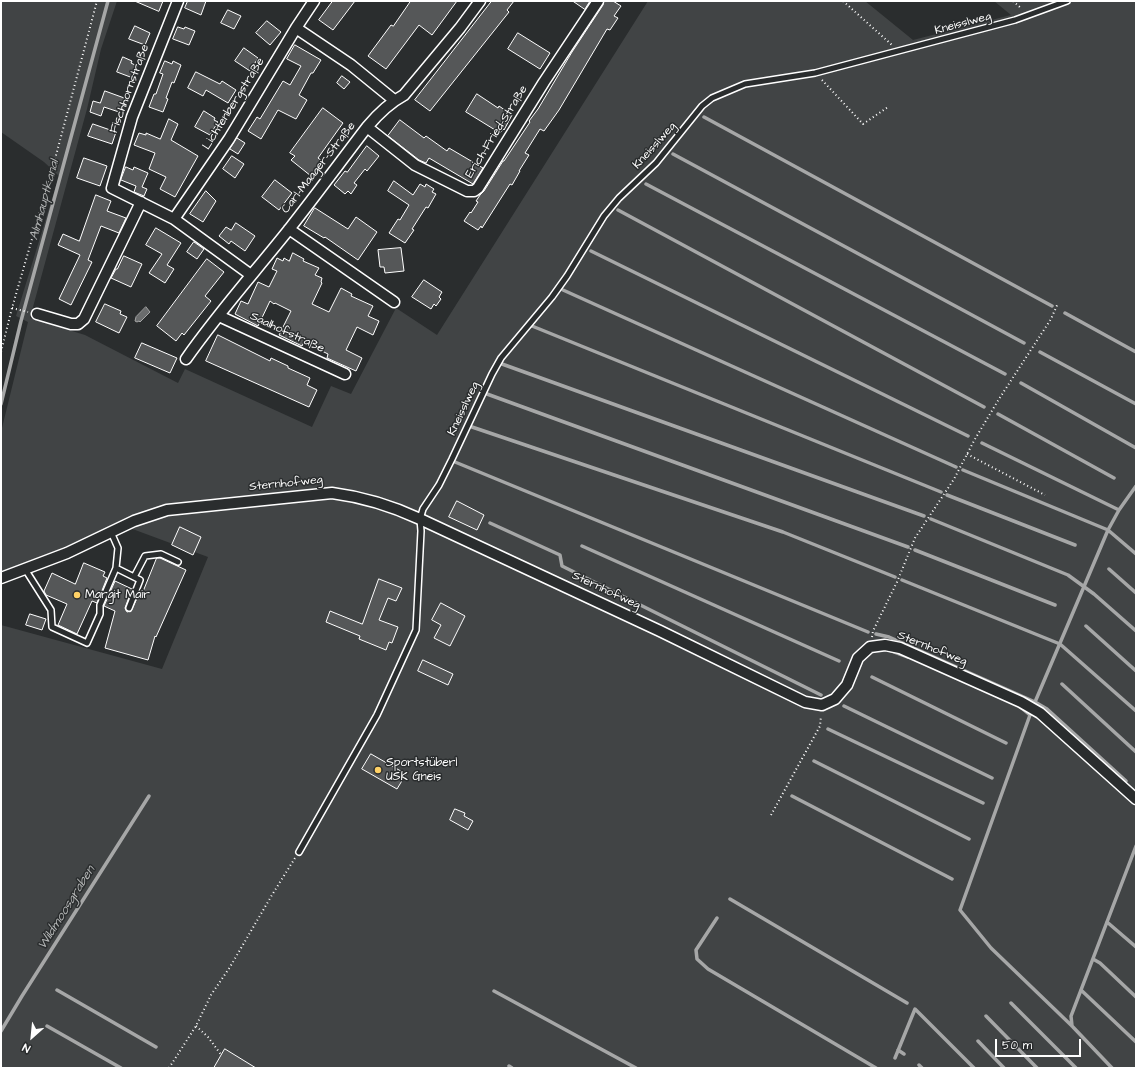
<!DOCTYPE html>
<meta charset="utf-8">
<style>
body{margin:0}
#map{position:relative;width:1137px;height:1069px;overflow:hidden;background:#2a2d2e;font-family:"Architects Daughter",sans-serif}
canvas{display:block}
.frame{position:absolute;inset:0;border:2px solid #fff;pointer-events:none}
.north{position:absolute;left:12px;top:1017px;width:40px;height:40px;-webkit-text-stroke:3px #2a2d2e;paint-order:stroke;rotate:207deg;font-size:11px;font-weight:700;line-height:16px;text-align:center;color:#fff}
.north::after{content:'';display:block;margin:auto;width:14px;height:18px;background:#fff;clip-path:polygon(50% 0,100% 100%,50% 72%,0 100%)}
.scale{position:absolute;left:995px;top:1039px;width:86px;height:18px;box-sizing:border-box;border:2px solid #fff;border-top:0;padding-left:5px;font-size:12px;line-height:14px;white-space:nowrap;color:#fff;-webkit-text-stroke:3px #2a2d2e;paint-order:stroke}
</style>
<div id="map">
<canvas width="1137" height="1069"></canvas>
<div class="frame"></div>
<div class="north">N</div>
<div class="scale">50 m</div>
</div>
<script>
const g = document.querySelector('canvas').getContext('2d');
g.lineJoin = 'round';
function fill(path, color) {
  g.fillStyle = color;
  g.fill(path, 'evenodd');
}
function trace(path, color, width, dash) {
  g.strokeStyle = color;
  g.lineWidth = width;
  g.lineCap = dash ? 'butt' : 'round';
  g.setLineDash(dash || []);
  g.stroke(path);
}
function label(font, color, halo, rows, align = 'center') {
  g.font = font + ' "Architects Daughter",sans-serif';
  g.lineWidth = 3;
  g.setLineDash([]);
  g.textBaseline = 'middle';
  g.strokeStyle = halo;
  g.fillStyle = color;
  for (const [text, x, y, turn = 0] of rows) {
    g.save();
    g.translate(x, y);
    g.rotate((+turn || 0) * Math.PI / 180);
    g.textAlign = isNaN(turn) ? turn : align;
    if (halo) g.strokeText(text, 0, 0);
    g.fillText(text, 0, 0);
    g.restore();
  }
}
const green = new Path2D(`
 M1 1H117L101 49 87 109 30 318 85 335 178 383 185 369 312 427 331 386 351 394 396 308 437 335 648 1H865L913 40 1011 15 994 1H1136V1068H1V625L162 669 208 557 119 524 52 555 1 573V432L28 322 16 316 59 176 44 162 1 132Z`);
const water = new Path2D(`
 M146 307 150 312 140 322 139 321 137 322 135 321 136 317Z`);
const stream = new Path2D(`
 M704 117 1052 306
 M673 154 1024 343
 M646 184 1005 374
 M618 210 984 407
 M591 251 968 436
 M563 290 956 467
 M1065 313 1136 352
 M532 326 941 492
 M1040 352 1136 404
 M502 364 924 516
 M1021 383 1136 448
 M487 394 908 547
 M1 404 21 321 108 1
 M998 414 1114 478
 M472 427 783 532 895 577
 M982 443 1119 510
 M455 462 868 632
 M963 470 1108 530 1136 554
 M947 495 1075 545
 M931 519 1068 575 1094 594 1136 631
 M490 523 560 555 562 566 821 695
 M582 546 839 661
 M915 550 1055 605
 M1109 569 1136 593
 M902 580 1060 644 1136 711
 M1086 626 1136 671
 M876 634 889 637 1035 702 1047 709 1126 781
 M889 650 908 657
 M872 677 1006 743
 M1062 684 1136 752
 M1035 702 1108 530 1119 510 1136 486
 M844 706 992 778
 M1019 706 1030 715 960 910 991 948 1072 1026 1112 1068
 M828 729 983 803
 M814 761 969 839
 M792 796 952 879
 M730 899 907 1003
 M717 918 696 950 697 959 708 969 876 1068
 M1107 922 1136 947
 M1093 959 1100 963 1136 997
 M57 990 156 1047
 M1081 990 1136 1042
 M494 991 636 1068
 M1011 1003 1076 1068
 M986 1016 1037 1068
 M47 1026 121 1068
 M1072 1026 1071 1016 1136 846
 M1 1031 22 996 149 796
 M978 1041 1004 1068
 M898 1050 904 1054
 M895 1058 915 1009 974 1068
 M919 1065 922 1068
 M509 1066 512 1068`);
const building = new Path2D(`
 M135 1H163L159 11Z
 M188 1H206L201 15 185 8Z
 M333 1H355L333 30 319 20Z
 M411 1H457L432 35 419 25 386 69 368 56 391 25 393 26Z
 M492 1H514L507 10 509 12 430 111 415 100Z
 M573 1H590L585 9Z
 M604 1H613L621 6 614 16 618 18 610 30 607 29 559 110 544 131 540 129 525 153 529 155 519 171H520L512 185 510 184 482 228 481 226 478 230 464 221 470 212 471 213 478 202 476 201 480 195 484 191 503 161H504L530 122 529 121 538 109 572 52 603 5Z
 M228 10 241 16 234 29 221 23Z
 M267 21 281 32 270 45 256 33Z
 M135 26 150 33 145 45 129 39Z
 M178 27 184 29 185 27 195 31 189 45 173 39Z
 M518 33 550 53 540 69 508 49Z
 M295 45 321 60 313 73H311L299 95 307 100 296 119 278 110 261 139 248 131 257 117 260 119 283 81 290 85 301 66 287 59Z
 M244 48 258 58 250 71 235 61Z
 M123 57 132 61 131 63 137 66 133 78 117 72Z
 M165 61 172 64 173 61 181 65 174 83 172 82 166 98 168 99 163 112 149 107 154 94H156L163 74 160 73Z
 M196 72 220 84 222 81 236 90 228 103 206 90 203 96 188 88Z
 M342 76 350 82 344 89 337 83Z
 M105 91 127 99 122 113 104 107 101 116 90 112 93 101 100 103Z
 M477 94 498 108 499 106 512 115 504 130 503 129 500 133 466 112Z
 M323 108 343 123 318 158 322 161 311 176 291 160 295 156 290 153Z
 M204 111 215 118 214 120 218 122 210 135 195 127Z
 M169 119 178 124 171 140 198 156 175 197 160 189 166 177 149 169 155 153 134 145 139 133 146 135V133L160 139Z
 M400 120 424 138 426 136 447 151 449 148 483 168 473 184 429 158 426 163 419 160 388 136Z
 M93 124 116 132 112 144 88 136Z
 M237 138 245 143 238 154 230 149Z
 M367 146 379 156 367 171 365 169 354 183 357 185 351 194 348 191 345 194 334 185 345 171 347 172Z
 M232 156 244 164 235 178 223 169Z
 M84 158 107 166 100 186 77 178Z
 M126 167 133 170 134 167 148 173 142 187 147 189 144 196 134 192 136 186 121 180Z
 M275 180 292 193 279 210 262 197Z
 M394 181 413 195 420 184 425 187 426 184 434 189 432 192 436 194 428 208 426 207 412 229 414 230 405 243 389 233 398 219 400 220 409 205 388 191Z
 M206 191 216 201 203 222 190 214Z
 M96 195 111 201 107 211 126 218 119 233 101 226 88 260 92 262 71 305 59 299 80 255 58 245 63 234 79 241Z
 M315 208 348 229 356 217 377 232 358 260 325 237 324 238 304 226Z
 M236 223 255 236 245 251 231 241 229 244 219 236 226 227 231 230Z
 M156 228 181 243 167 265 174 269 165 283 149 273 162 254 146 245Z
 M194 242 204 249 197 259 187 252Z
 M401 248 404 271 385 273 384 267H380L378 250Z
 M293 253 304 259 303 261 319 268 315 275 322 278 321 282 322 283 312 304 329 312 341 288 352 294 351 296 373 306 368 316 379 321 373 335 357 327 346 350 362 358 356 371 327 358 328 354 304 342 302 346 279 335 291 311 275 303 274 304 270 301 258 326 235 314 241 301 248 304 258 282 269 287 277 271 272 269 277 258 283 261 284 258 289 261Z
 M124 256 142 264 131 287 111 278 116 269H117Z
 M207 259 224 272 205 296 211 301 184 335 182 333 176 341 157 326Z
 M424 280 442 292 439 297 441 299 436 306 434 304 431 309 412 297Z
 M105 304 121 311 120 314 127 317 119 333 96 322Z
 M218 335 270 361 271 358 288 366V368L310 378 307 385 317 390 309 407 206 361Z
 M142 343 177 358 170 373 135 358Z
 M457 501 484 515 477 530 449 517Z
 M180 527 201 537 193 555 172 545Z
 M157 558H160L186 570 156 637 155 636 148 660 105 648 115 611 104 606 115 581 132 589 125 608 127 612 131 611 140 592 142 593Z
 M84 563 105 572 103 576 107 578 97 603 92 601 77 634 58 625 67 604 46 595 44 591 52 573 75 584Z
 M379 579 402 588 396 601 388 598 379 620 398 627 392 643 389 642 386 650 359 639 360 636 326 622 330 611 362 624Z
 M441 603 465 616 450 646 434 638 441 625 432 620Z
 M30 614 46 619 42 630 26 625Z
 M423 660 453 674 448 685 418 671Z
 M371 754 406 774 397 789 362 769Z
 M455 809 465 813 464 816 473 821 468 830 450 820Z
 M225 1049 256 1068H214Z`);
const path = new Path2D(`
 M843 1 892 45
 M1013 1 1022 9
 M254 65 259 68
 M822 80 863 124 888 107
 M12 308 28 312
 M1 352 12 308 54 163 97 1
 M967 454 1045 495
 M872 637 873 631 897 582 915 538 954 479 975 439 999 399 1051 319 1058 303
 M771 815 820 726 821 716
 M196 1026 208 1037 222 1056
 M169 1068 196 1026 211 995 230 967 272 895 295 858`);
const lane = new Path2D(`
 M116 568 140 580 129 608
 M25 569 51 610 52 627 87 643 100 614V605L116 568 118 548 111 532
 M134 577 145 556 161 554 178 562
 M299 852 377 715 416 630 421 531 420 519 423 509 439 485 452 459 492 374 501 358 552 297 567 276 604 216 619 198 656 163 702 106 712 98 745 84 815 73 1015 20 1067 1`);
const street = new Path2D(`
 M178 1 132 117 112 188 174 219 251 275
 M296 28 351 65 394 100
 M367 127 415 165 467 191H474L478 188 544 82 598 1
 M174 219 229 139 296 28 314 1
 M289 229 394 302
 M37 314 71 324H78L84 319 141 202
 M219 316 345 374
 M186 359C218 313 255 272 290 228 316 195 341 161 367 127 378 114 389 103 404 95L460 28 480 1
 M1 578 67 553 134 521 167 510 332 493C363 497 392 506 420 519L660 631 805 702 822 705 835 699 847 685 858 658 870 647 885 645 900 648 1021 702 1040 713 1136 799`);
const markers = [
 [77,595,4,"#ffd166"],
 [378,770,4,"#ffd166"]
];
const streetNames = [
 ["Kneisslweg",963,24,-15],
 ["Fischhornstraße",130,89,-70],
 ["Lichtenbergstraße",234,104,-58],
 ["Erich-Fried-Straße",497,132,-58],
 ["Kneisslweg",655,146,-48],
 ["Carl-Maager-Straße",319,168,-52],
 ["Saalhofstraße",287,333,25],
 ["Kneisslweg",464,409,-65],
 ["Sternhofweg",286,484,-6],
 ["Sternhofweg",606,591,25],
 ["Sternhofweg",932,649,22]
];
const poiNames = [
 ["Margit Mair",85,595],
 ["Sportstüberl",386,763],
 ["USK Gneis",386,777]
];
const waterNames = [
 ["Almhauptkanal",45,200,-75],
 ["Wildmoosgraben",67,908,-58]
];
fill(green, '#414445');
fill(water, '#6a6c6d');
trace(water, '#a6a7a7', 1);
trace(stream, '#a6a7a7', 3.5);
fill(building, '#555758');
trace(building, '#fff', 1);
trace(lane, '#fff', 8);
trace(street, '#fff', 13);
trace(path, '#fff', 2, [1, 3]);
trace(lane, '#2a2d2e', 5);
trace(street, '#2a2d2e', 10);
for (const [x, y, r, color] of markers) {
  const dot = new Path2D();
  dot.arc(x, y, r, 0, 2 * Math.PI);
  g.fillStyle = color;
  g.fill(dot);
  trace(dot, '#2a2d2e', 1.5);
}
label('12px', '#fff', '#2a2d2e', streetNames);
label('12px', '#fff', '#2a2d2e', poiNames, 'left');
label('italic 13px', '#b4b6b6', '#2a2d2e', waterNames);
</script>
